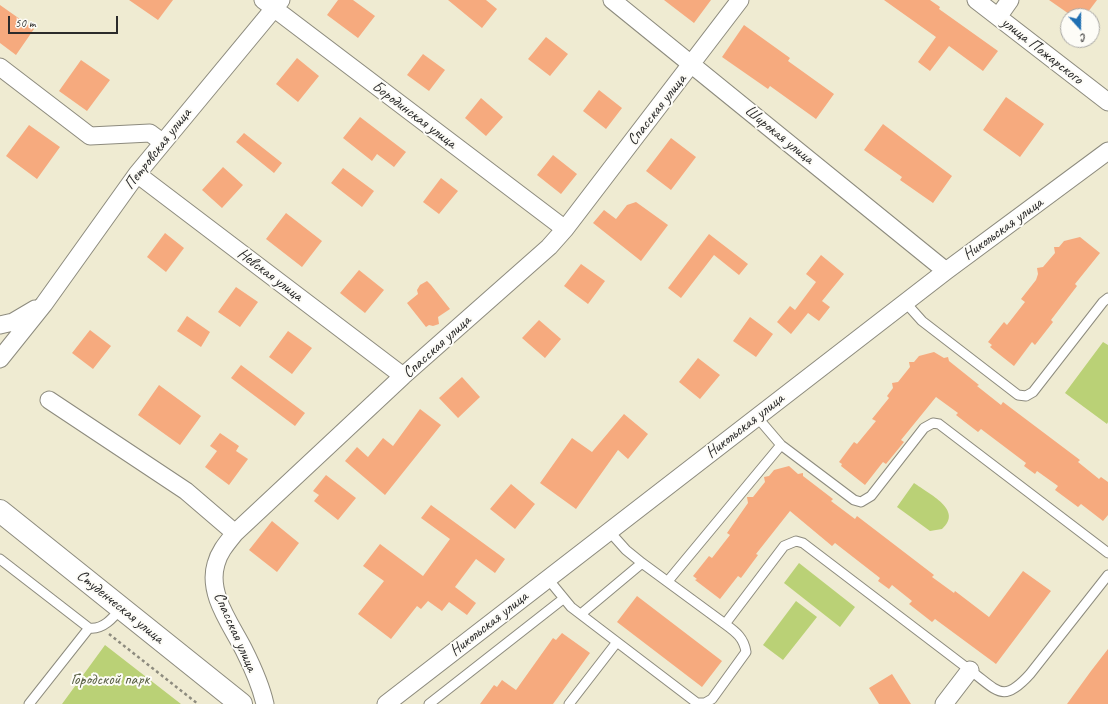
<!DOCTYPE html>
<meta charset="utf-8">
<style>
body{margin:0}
#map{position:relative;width:1108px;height:704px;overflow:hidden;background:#efebd2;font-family:Caveat,sans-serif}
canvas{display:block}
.north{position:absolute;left:1060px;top:8px;width:40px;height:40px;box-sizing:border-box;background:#fdfcf7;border:1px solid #a9a8a5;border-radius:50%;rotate:159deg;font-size:11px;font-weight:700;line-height:16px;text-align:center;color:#2b2b2b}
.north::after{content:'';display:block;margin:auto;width:14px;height:18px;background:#1f6fb2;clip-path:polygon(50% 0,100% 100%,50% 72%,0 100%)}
.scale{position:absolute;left:8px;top:16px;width:110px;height:18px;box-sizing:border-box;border:2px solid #2b2b2b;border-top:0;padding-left:5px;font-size:12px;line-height:14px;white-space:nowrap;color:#2b2b2b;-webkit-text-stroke:3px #fdfcf7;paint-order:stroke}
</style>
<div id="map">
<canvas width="1108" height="704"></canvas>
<div class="north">С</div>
<div class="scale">50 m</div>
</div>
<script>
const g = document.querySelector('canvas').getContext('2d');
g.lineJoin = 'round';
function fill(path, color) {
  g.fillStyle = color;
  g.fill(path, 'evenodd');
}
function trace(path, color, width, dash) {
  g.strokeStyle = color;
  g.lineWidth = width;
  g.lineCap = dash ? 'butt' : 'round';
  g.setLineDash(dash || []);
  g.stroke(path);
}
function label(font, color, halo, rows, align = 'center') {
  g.font = font + ' Caveat,sans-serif';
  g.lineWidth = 4;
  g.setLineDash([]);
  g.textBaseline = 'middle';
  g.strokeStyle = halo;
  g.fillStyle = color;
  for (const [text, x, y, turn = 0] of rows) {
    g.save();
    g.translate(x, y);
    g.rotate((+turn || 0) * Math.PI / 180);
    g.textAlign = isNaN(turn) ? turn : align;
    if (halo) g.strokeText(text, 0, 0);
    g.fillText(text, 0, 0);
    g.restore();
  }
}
const green = new Path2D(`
 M1103 342 1108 345V422L1107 424 1065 393Z
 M914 483C929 494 964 510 942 529L930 531 897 507Z
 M799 563 855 607 840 627 784 583Z
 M796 601 817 617 783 660 763 645Z
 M105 645 181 704H62Z`);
const building = new Path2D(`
 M129 0H173L158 20Z
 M338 0H353L375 16 358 38 327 15Z
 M448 0H486L497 9 482 28Z
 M664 0H711L694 23Z
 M884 0H930L940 7 939 9 998 51 983 71 949 46 930 71 918 62 936 37Z
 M1049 0H1097L1085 16H1072Z
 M0 5 34 29 16 55 0 43Z
 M744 25 790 58 788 61 834 94 816 119 770 86 768 89 722 57Z
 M546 37 568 54 550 76 528 59Z
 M423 54 445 70 429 91 407 75Z
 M297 58 319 76 298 102 276 84Z
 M81 60 110 80 87 111 59 91Z
 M599 90 622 108 606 129 583 111Z
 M1006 97 1044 124 1020 157 983 130Z
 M481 98 503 117 486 136 465 118Z
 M360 117 406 152 394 167 377 154 372 161 343 138Z
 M883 124 952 176 933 203 900 180 902 177 864 150Z
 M29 125 60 147 37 179 6 156Z
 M244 133 282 163 274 173 236 142Z
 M671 138 696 157 671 190 646 171Z
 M553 155 577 174 561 194 537 175Z
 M223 167 243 185 222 208 202 190Z
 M343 168 374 191 362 207 331 183Z
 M441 178 458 191 439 214 423 202Z
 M636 202 668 225 641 261 593 223 604 210 616 219 627 205Z
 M286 213 322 241 302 267 266 239Z
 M165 233 184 248 166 272 147 257Z
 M709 234 748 264 739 275 714 255 681 298 668 288Z
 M1080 237 1100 253 1075 284 1077 286 1051 320 1053 322 1035 345 1032 342 1014 366 990 347 992 345 988 342 1004 322 1007 325 1025 302 1021 299 1036 280 1038 274 1037 268 1043 267 1055 253 1054 247H1059L1064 241Z
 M821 255 844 274 822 301 830 307 819 321 808 313 791 334 777 322 790 306 795 310 816 282 806 274Z
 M581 264 605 281 588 304 564 286Z
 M359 270 384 290 365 313 340 293Z
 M427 281 431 285 450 309 438 317 439 324 433 326 429 325 426 327 407 303 418 294 417 290 420 285Z
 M236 287 258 302 240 327 218 312Z
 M187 316 210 332 201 347 177 331Z
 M750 317 773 334 756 357 733 341Z
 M539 320 561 339 545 358 522 338Z
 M90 330 111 346 93 369 72 353Z
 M288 331 312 348 292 374 269 357Z
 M934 352 944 358 948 357 949 361 979 385 977 386 1001 405 1003 402 1080 460 1078 462 1099 479 1101 477 1108 482V515L1103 521 1081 504 1078 507 1055 490 1058 486 1037 471 1035 474 1024 466 1026 463 981 429 978 432 956 415 958 413 936 397 901 440 904 442 886 464 883 462 865 485 841 466 842 464 839 462 854 442 857 444 876 421 872 419 889 398 887 396 893 388 892 383 898 382 910 367 909 362H914L919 356Z
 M698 358 720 375 700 399 679 382Z
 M241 365 305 413 295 426 231 378Z
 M462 377 480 397 458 418 439 398Z
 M159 385 201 416 180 445 138 415Z
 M420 409 441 425 385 495 345 461 357 447 368 457 383 438 393 446Z
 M624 414 648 434 628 459 618 450 576 509 540 483 572 438 592 452Z
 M220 433 239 446 236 451 248 459 229 485 205 467 217 451 210 446Z
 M789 466 798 474 803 473V476L833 499 831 501 855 519 857 516 934 575 932 577 954 593 955 591 989 617 1023 571 1051 591 996 664 935 619 932 622 909 604 912 601 892 585 889 589 878 581 880 578 835 543 832 546 790 511 756 554 758 555 741 578 738 576 720 599 695 580 697 579 693 576 709 556 712 558 730 535 727 533 748 503 747 497H753L765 482 764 477 769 476 774 470Z
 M326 475 356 498 338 520 314 501 319 495 313 491Z
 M511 484 535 504 515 529 490 509Z
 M431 505 505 559 495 573 476 559 455 587 476 603 467 615 449 602 442 611 428 601 421 609 417 606 391 639 358 614 384 581 363 566 380 544 423 576 450 539 421 518Z
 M272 521 299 543 277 572 249 550Z
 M637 596 722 661 702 687 617 622Z
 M562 633 590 653 553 704H480L494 685 497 687 502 680 516 690 553 638 556 640Z
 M1108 649V704H1067L1091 671Z
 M892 674 911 704H879L869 688Z`);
const path = new Path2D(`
 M109 634 198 704`);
const lane = new Path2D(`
 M905 302 922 321 1018 395 1026 396 1033 392 1103 302 1108 298
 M757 417 781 445 854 500 861 502 871 496 924 428 933 423 939 424 1108 553
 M609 531 626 550 642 563 725 624 784 546 796 541 803 543 971 671 969 673
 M0 559 89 628C103 630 113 618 121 608
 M548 579 571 607 697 703H705L712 699 746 652C744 638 736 632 725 624
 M668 581 781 445
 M581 614 642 563
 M971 671C998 691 1003 704 1030 674L1108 575
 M29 704 89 628
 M429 704 563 599
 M569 704 617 642`);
const street = new Path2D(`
 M263 0 565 229
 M612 0 946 271
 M976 0 1108 102
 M998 17 1010 0
 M0 67 90 136 150 133 162 142
 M137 174 403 376
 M0 325 13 322 35 309
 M0 359 44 304 137 174 281 0
 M49 400 186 491 235 533
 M265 704C261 686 252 666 244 650 231 624 207 594 216 564 219 552 227 543 235 533L403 376 549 247 565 229 740 0
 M386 704 946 271 1108 151
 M944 704 970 670`);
const secondary = new Path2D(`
 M0 511 241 704`);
const streetNames = [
 ["улица Пожарского",1042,51,38],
 ["Спасская улица",657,110,-52],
 ["Бородинская улица",414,115,37],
 ["Широкая улица",779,135,39],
 ["Петровская улица",158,149,-52],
 ["Никольская улица",1003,229,-36],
 ["Невская улица",270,275,37],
 ["Спасская улица",437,347,-42],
 ["Никольская улица",745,426,-38],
 ["Студенческая улица",120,607,39],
 ["Никольская улица",489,624,-38],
 ["Спасская улица",235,632,66]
];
const parkNames = [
 ["Городской парк",110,680]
];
fill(green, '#bad176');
fill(building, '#f6aa7e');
trace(lane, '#8d8b7e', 11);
trace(street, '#8d8b7e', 19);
trace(secondary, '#8d8b7e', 24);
trace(path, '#8d8b7e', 2.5, [3, 3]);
trace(lane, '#fff', 9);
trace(street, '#fff', 17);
trace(secondary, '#fff', 22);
label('16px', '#2b2b2b', '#fdfcf7', streetNames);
label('16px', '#565d42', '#fdfcf7', parkNames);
</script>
